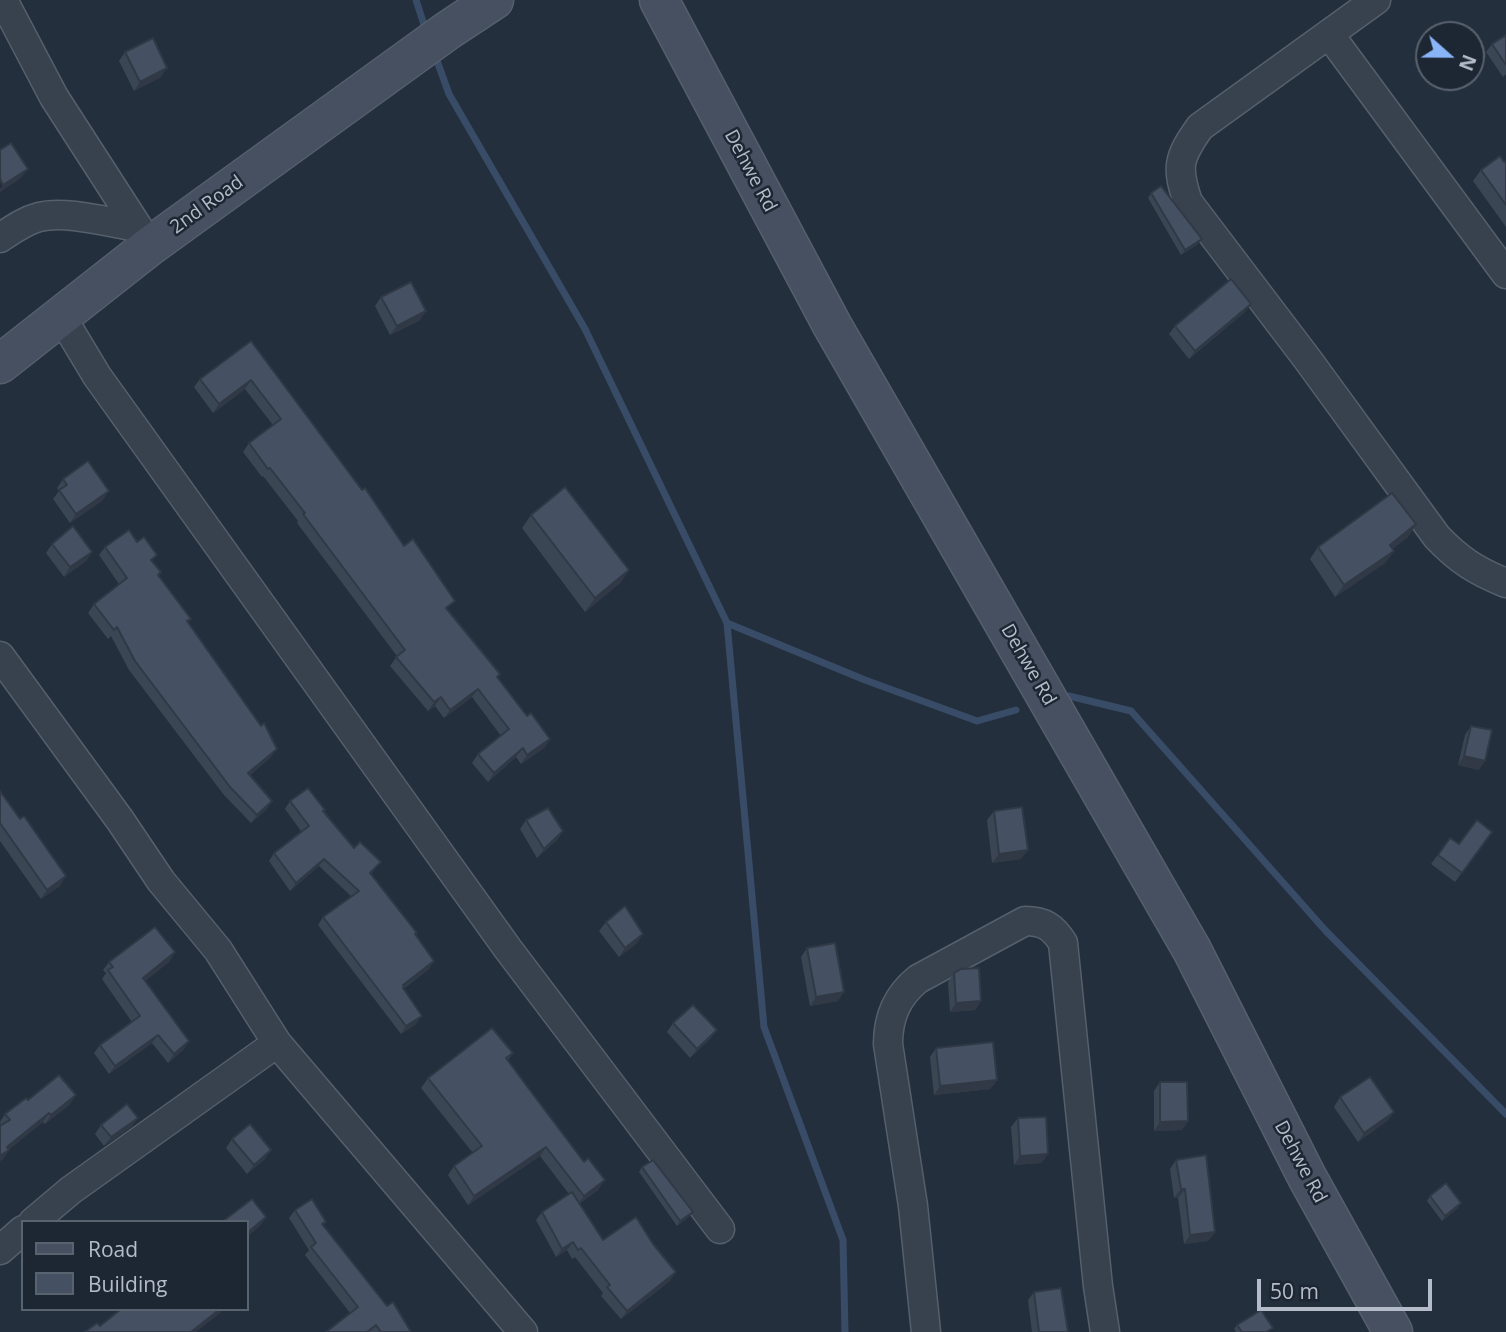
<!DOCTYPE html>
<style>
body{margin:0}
#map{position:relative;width:1506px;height:1332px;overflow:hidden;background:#242f3e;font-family:"Open Sans",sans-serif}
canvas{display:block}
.legend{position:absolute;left:21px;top:1220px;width:228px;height:91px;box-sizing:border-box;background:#1d2633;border:2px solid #59626f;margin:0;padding:9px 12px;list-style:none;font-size:21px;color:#b4bcc9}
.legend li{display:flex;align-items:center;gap:14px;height:35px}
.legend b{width:35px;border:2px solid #59626f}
.north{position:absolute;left:1415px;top:21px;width:70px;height:70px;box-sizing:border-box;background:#1d2633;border:2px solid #59626f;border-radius:50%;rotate:111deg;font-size:19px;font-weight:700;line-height:28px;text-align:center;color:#b4bcc9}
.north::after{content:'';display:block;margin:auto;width:24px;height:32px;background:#8ab4f8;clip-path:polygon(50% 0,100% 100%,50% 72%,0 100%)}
.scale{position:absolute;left:1257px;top:1279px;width:175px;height:32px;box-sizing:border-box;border:4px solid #b4bcc9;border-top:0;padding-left:9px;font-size:21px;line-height:24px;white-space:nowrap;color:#b4bcc9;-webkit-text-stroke:5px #1d2633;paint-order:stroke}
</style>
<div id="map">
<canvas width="1506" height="1332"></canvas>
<ul class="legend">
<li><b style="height:9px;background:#465061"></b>Road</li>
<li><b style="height:19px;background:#455162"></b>Building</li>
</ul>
<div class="north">N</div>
<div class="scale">50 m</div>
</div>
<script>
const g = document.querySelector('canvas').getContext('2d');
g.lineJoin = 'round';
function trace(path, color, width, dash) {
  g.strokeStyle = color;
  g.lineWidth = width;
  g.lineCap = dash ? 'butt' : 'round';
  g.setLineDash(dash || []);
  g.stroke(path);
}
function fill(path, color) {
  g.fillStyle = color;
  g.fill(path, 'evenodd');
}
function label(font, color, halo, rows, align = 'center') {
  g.font = font + ' "Open Sans",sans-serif';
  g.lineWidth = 5;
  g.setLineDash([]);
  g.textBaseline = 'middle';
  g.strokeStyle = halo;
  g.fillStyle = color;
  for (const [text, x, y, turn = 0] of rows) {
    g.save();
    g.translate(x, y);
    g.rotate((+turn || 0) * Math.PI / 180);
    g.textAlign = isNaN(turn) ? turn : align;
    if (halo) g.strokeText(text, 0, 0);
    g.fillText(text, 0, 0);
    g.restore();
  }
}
const stream = new Path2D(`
 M416 0 426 31
 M435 55 449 94 585 329 727 623 764 1027 843 1240 845 1332
 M727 623 865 680 977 721 1016 710
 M1069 696 1131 711 1325 930 1506 1114`);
const street = new Path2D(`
 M3 0 54 97 150 246
 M1376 0 1200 127C1178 158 1176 167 1188 202L1308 360 1437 537C1459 560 1476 571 1506 583
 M1329 34 1506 274
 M0 238C12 230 24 221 39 217 67 210 110 223 138 227
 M61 316 97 376 508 949 720 1229
 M0 656 120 820 161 881 218 950 277 1043 523 1332
 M33 1222 71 1190 277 1043
 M0 1250 23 1230
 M926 1332 913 1206 888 1044C888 1017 897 996 918 979L1025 921C1044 921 1053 927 1063 943L1098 1286 1105 1332`);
const secondary = new Path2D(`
 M659 0 832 325 1192 950 1307 1177 1393 1332
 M0 364 150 246 447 31 494 0`);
const wall = new Path2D(`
 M1506 35V74L1503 77 1486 52 1492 44Z
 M125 52 161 77 134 91 119 61Z
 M1506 161V227L1473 181 1481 170Z
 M1151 193 1198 244 1181 255 1148 198Z
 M381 297 420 320 390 335 375 306Z
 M1245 312 1189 359 1169 334 1175 326Z
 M251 341 448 611 500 674 497 678 527 716 550 739 544 748 521 764 516 757 488 782 472 763 478 754 501 736 472 697 444 718 435 706 428 711 390 666 397 656 297 523 298 521 263 476 262 477 243 452 249 443 273 425 245 389 213 413 194 387 200 379Z
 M63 479 103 500 70 523 53 499 59 491 57 488Z
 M531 515 629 570 620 583 585 612 522 528Z
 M1416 524 1408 537 1392 549 1394 551 1385 563 1335 597 1310 559 1318 547Z
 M52 544 92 552 86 561 64 577 46 553Z
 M105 547 152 562 161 572 158 575 191 619 188 623 271 757 250 775 272 801 266 810 251 823 224 795 129 670 111 636 108 639 88 613 94 604 119 584 99 555Z
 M1471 726 1479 770 1458 765 1465 735Z
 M0 791 60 886 41 899 0 841Z
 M290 801 323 812 354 848 375 869 371 874 417 933 415 935 429 969 403 989 416 1024 401 1034 318 925 323 917 352 897 319 866 290 891 269 861 274 853 301 831 285 809Z
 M994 811 1021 859 992 863 987 820Z
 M526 820 563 831 557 840 537 858 520 829Z
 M1492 832 1455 882 1431 864 1450 838 1459 844Z
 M606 922 637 943 619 957 599 931Z
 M807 948 838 1001 810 1006 801 957Z
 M170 961 145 981 189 1041 183 1050 168 1063 152 1043 109 1074 94 1053 100 1045 132 1022 102 979 106 973 103 970 109 962Z
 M954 973 981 1001 975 1010 950 1012 948 982Z
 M673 1023 717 1030 710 1039 690 1058 667 1032Z
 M936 1048 997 1080 990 1089 934 1095 930 1057Z
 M513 1053 508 1060 598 1190 579 1204 603 1240 670 1281 621 1319 601 1296 603 1293 575 1257 572 1259 567 1250 556 1257 536 1220 542 1212 569 1194 540 1156 468 1205 448 1175 454 1166 473 1153 421 1088 428 1078Z
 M1160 1082 1188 1121 1182 1130 1154 1131V1091Z
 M76 1095 70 1104 45 1124 43 1122 9 1149V1150L3 1159 0 1161V1126H1L0 1122 5 1114 28 1100Z
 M1340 1097 1394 1112 1387 1121 1358 1142 1334 1107Z
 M138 1118 131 1127 104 1146 95 1134 101 1125Z
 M1018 1118 1048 1154 1041 1163 1014 1165 1011 1127Z
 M232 1139 265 1159 247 1174 226 1148Z
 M1176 1160 1215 1232 1208 1241 1184 1244 1178 1198H1174L1170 1169Z
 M642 1167 690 1216 677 1226 639 1172Z
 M1430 1196 1458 1208 1442 1221 1427 1201Z
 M295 1210 323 1225 387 1306 411 1332H326L350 1313 305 1255 309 1250 289 1218Z
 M1034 1292 1068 1332H1032L1028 1300Z
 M1237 1325 1270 1332H1236L1234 1329Z`);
const shadedWall = new Path2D(`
 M167 68 161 77 134 91 140 82Z
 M28 169 21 178 0 192V189L3 185Z
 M1202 239 1198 244 1181 255 1185 250Z
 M1251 304 1245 312 1189 359 1195 351Z
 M426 311 420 320 390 335 397 326Z
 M251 380 245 389 213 413 219 404Z
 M109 491 103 500 70 523 76 514Z
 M1416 524 1408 537 1381 557 1390 545Z
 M1394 551 1385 563 1335 597 1344 585Z
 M92 552 86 561 64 577 70 567Z
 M629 570 620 583 585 612 595 598Z
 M478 689 472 697 444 718 450 710Z
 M441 697 435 706 428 711 434 702Z
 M550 739 544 748 521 764 527 755Z
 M523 748 516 757 488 782 494 773Z
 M277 749 271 757 242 781 248 773Z
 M1464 756 1485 761 1479 770 1458 765Z
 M272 801 266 810 251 823 257 815Z
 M563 831 557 840 537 858 544 849Z
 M1028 850 1021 859 992 863 999 854Z
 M324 859 319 866 290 891 296 883Z
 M66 876 60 886 41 899 47 890Z
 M643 934 637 943 619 957 625 948Z
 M175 952 170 961 137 987 143 978Z
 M434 961 429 969 404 987 399 995 403 985Z
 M844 992 838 1001 810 1006 816 997Z
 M981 1001 975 1010 950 1012 956 1003Z
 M422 1016 416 1024 401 1034 406 1026Z
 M717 1030 710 1039 690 1058 697 1049Z
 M158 1035 152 1043 109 1074 115 1066Z
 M189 1041 183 1050 168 1063 174 1054Z
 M997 1080 990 1089 934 1095 940 1086Z
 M76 1095 70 1104 45 1124 51 1115Z
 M1394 1112 1387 1121 1358 1142 1364 1133Z
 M49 1113 43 1122 1 1156 7 1147Z
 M138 1118 131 1127 104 1146 111 1137Z
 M1188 1121 1182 1130 1154 1131 1160 1122Z
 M546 1147 540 1156 468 1205 474 1196Z
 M9 1150 3 1159 0 1161V1156Z
 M271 1150 265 1159 247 1174 254 1165Z
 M1048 1154 1041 1163 1014 1165 1020 1156Z
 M605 1180 598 1190 577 1205 584 1196Z
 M1181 1189H1185L1178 1198H1174Z
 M1461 1203 1458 1208 1442 1221 1445 1216Z
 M693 1212 690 1216 677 1226 680 1221Z
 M266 1217 260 1226 247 1237V1233Z
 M1215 1232 1208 1241 1184 1244 1190 1235Z
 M573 1242 567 1250 556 1257 562 1249Z
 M676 1272 670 1281 621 1319 627 1311Z
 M220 1309H223L220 1313 196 1332H191Z`);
const building = new Path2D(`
 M1506 35V65L1492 44Z
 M153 38 167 68 140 82 125 52Z
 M11 143 28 169 3 185 0 179V150Z
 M1500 156 1504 162 1506 161V205L1481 170Z
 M1161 186 1202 239 1185 250 1151 193Z
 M1231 279 1251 304 1195 351 1175 326Z
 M411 282 426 311 397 326 381 297Z
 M251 341 362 490 365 488 404 546 413 539 455 601 446 608 500 674 497 677 527 716 531 713 550 739 527 755 523 748 494 773 478 754 509 729 478 689 450 710 441 697 434 702 396 657 405 650 303 514 305 513 270 468 268 469 249 443 281 419 251 380 219 404 200 379Z
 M88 461 109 491 76 514 59 490 67 485 63 479Z
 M565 487 629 570 595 598 531 515Z
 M1392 493 1416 524 1390 545 1394 551 1344 585 1318 547Z
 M73 526 92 552 70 567 52 544Z
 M129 530 137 542 144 537 157 555 151 560 161 572 158 575 191 619 187 621 261 726 264 723 277 749 248 773 272 801 257 815 230 787 135 661 117 627 114 630 94 604 127 578 105 547Z
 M1471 726 1492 730 1485 761 1464 756Z
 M308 788 325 810 323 811 354 848 360 842 381 862 370 873 417 933 415 934 434 961 403 985 405 987 403 988 422 1016 406 1026 323 917 359 891 324 859 296 883 274 853 309 826 290 801Z
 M0 791 20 819 24 816 66 876 47 890 0 823Z
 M1022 807 1028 850 999 854 994 811Z
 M548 808 563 831 544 849 526 820Z
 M1477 820 1492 832 1462 873 1438 855 1450 838 1459 844Z
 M625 906 643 934 625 948 606 922Z
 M155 927 175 952 143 978 189 1041 174 1054 158 1035 115 1066 100 1045 140 1016 108 970 113 967 109 962Z
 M835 943 844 992 816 997 807 948Z
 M979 968 981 1001 956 1003 954 973 961 969Z
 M693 1005 717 1030 697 1049 673 1023Z
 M492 1028 513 1053 506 1058 532 1093 584 1162 588 1158 605 1180 584 1196 546 1147 474 1196 454 1166 482 1146 428 1078Z
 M993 1042 997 1080 940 1086 936 1048Z
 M59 1075 76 1095 51 1115 49 1113 7 1147 9 1150 0 1156V1126L10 1120 5 1114 26 1098 28 1100Z
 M1370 1077 1394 1112 1364 1133 1340 1097Z
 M1160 1082H1187L1188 1121 1160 1122Z
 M127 1104 138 1118 111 1137 101 1125Z
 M1046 1117 1048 1154 1020 1156 1018 1118Z
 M250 1124 271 1150 254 1165 232 1139Z
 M1206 1155 1215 1232 1190 1235 1185 1189H1181L1176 1160Z
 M653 1160 693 1212 680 1221 642 1167Z
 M1446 1183 1461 1203 1445 1216 1430 1196Z
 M572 1192 603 1240 636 1217 653 1244 676 1272 627 1311 607 1287 610 1285 581 1248 578 1250 573 1242 562 1249 542 1212Z
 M252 1199 266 1217 247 1233V1222H222Z
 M312 1199 326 1222 322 1224 387 1306 393 1302 411 1332H381L376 1325 367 1332H326L358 1307 311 1247 316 1243 295 1210Z
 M1061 1288 1068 1332H1039L1034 1292Z
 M121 1309H220L191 1332H85L97 1323 100 1326Z
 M1261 1310 1273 1328 1266 1332H1242L1237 1325Z`);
const streetNames = [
 ["Dehwe Rd",750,171,62],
 ["2nd Road",207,205,-36],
 ["Dehwe Rd",1028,665,60],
 ["Dehwe Rd",1300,1162,62]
];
trace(stream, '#394c67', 7);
trace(street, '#565f6c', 31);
trace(secondary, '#565f6c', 41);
trace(street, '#38414e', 28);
trace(secondary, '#465061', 38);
fill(wall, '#3b4654');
fill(shadedWall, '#303945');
fill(building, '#455162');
trace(building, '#303945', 2);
label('19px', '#b4bcc9', '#1d2633', streetNames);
</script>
